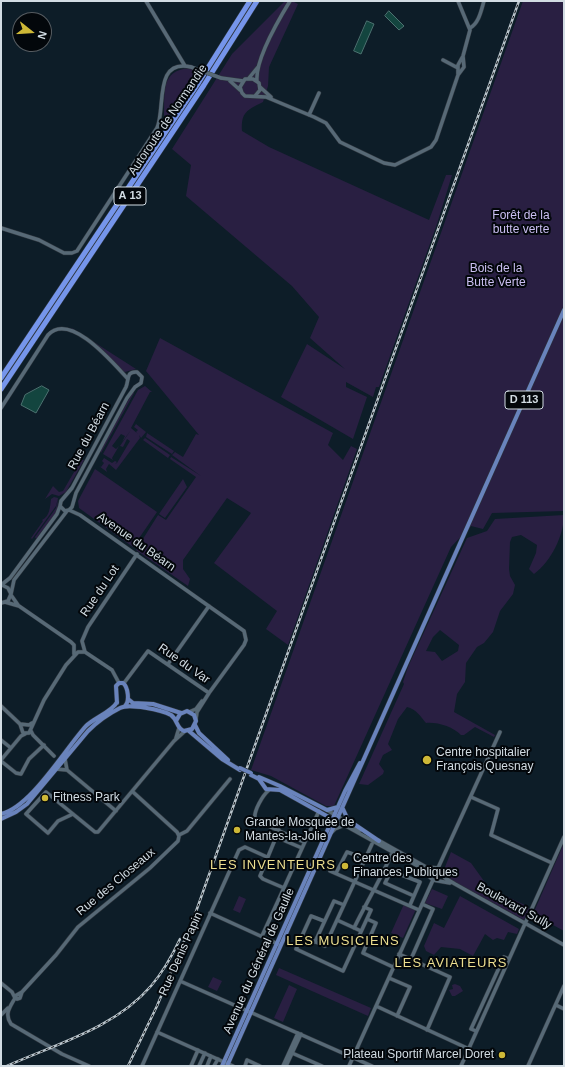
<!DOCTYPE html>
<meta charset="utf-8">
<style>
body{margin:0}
#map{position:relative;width:565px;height:1067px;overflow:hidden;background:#0d1d28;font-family:Helvetica,sans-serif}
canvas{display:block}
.frame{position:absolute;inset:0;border:2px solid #d2dce3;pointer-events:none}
.north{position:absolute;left:12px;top:12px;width:40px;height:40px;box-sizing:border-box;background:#03070b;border:1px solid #565c61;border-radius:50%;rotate:107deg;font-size:11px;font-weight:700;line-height:16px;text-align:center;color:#d2dce3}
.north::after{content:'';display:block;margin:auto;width:14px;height:18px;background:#ceb837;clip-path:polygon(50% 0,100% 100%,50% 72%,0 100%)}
</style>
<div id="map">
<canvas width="565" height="1067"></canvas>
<div class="frame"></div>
<div class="north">N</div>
</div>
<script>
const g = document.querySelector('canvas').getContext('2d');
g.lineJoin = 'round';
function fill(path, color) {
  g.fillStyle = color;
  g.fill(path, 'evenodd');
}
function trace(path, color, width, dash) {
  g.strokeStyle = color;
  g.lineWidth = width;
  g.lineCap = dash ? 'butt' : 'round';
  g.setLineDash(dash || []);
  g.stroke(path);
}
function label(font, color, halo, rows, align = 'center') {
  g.font = font + ' Helvetica,sans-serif';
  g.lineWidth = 4;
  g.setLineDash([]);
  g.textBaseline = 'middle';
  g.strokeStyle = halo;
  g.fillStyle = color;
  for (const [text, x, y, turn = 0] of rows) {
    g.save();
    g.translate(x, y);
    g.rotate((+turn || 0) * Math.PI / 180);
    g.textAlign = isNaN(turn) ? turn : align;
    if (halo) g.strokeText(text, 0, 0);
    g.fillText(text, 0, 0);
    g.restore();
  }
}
const green = new Path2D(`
 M285 1H292L298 4 269 67 268 86 263 102C247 110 241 112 242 131L269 147 429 220 446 175H452L437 224 379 387H376L373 397 346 382V387L367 397 353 439 281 397 307 344 345 369 310 338 319 317 292 286 186 196 191 165 172 149 232 54Z
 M523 1H564V511L492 513 483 529 471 526 451 547 334 806H326L271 776 251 770Z
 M189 68 200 72 167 119 164 115C165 93 160 71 189 68Z
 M71 328H72L136 369 125 372 122 371 101 348Z
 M160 338 333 433 328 445 343 460 351 446 357 449 288 645 266 629 277 611 214 563 251 513 227 498 183 560V569L190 579 188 586 136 550 158 515 166 520 196 477 170 459 171 457 201 476 172 455 175 452 183 457 196 434 199 435 146 371Z
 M145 386 152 392H150L131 428 138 434 136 432 138 430 134 427 136 424 146 432 141 438 139 435 140 438 116 470 109 464 106 469 107 472 99 466 101 467 104 463 102 461 104 458 112 463 115 461 117 462 115 464 117 463 130 441 127 439 123 447 120 446 131 430 122 442 125 436 121 434 112 446 116 449 119 446 112 458 113 460 103 454 138 390Z
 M133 392 134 393 101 453 100 450Z
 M147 433 174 451 172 454 146 437Z
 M145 438 170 455 168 458 143 440Z
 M81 460H84L66 492 59 496 52 494 45 499 53 486 59 492 63 491Z
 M95 469 157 512 133 547 79 508 78 501Z
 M183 479 187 487 165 518 159 514Z
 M54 497 58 498 56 506 32 539 31 538 43 521 42 520C50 516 50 507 51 499Z
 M58 499 57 512 36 539 35 537 56 508Z
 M564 515C564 535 551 562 534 574L529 569 536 553 537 545 521 535 512 537 510 542 509 569 510 576 515 585 513 594 500 611 493 632 484 643 477 647 466 663 465 682 457 694 454 712 495 735 494 737 475 727 464 735H461C453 727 438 722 426 723 421 717 416 709 407 707L398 719 388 744 392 750 383 755 379 764 384 771 383 774 368 785 359 784 404 684 403 682 408 667 467 538 487 531 495 519ZM440 630 459 645 458 651 442 661 435 652 426 651 433 637Z
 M564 843V931L533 914Z
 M451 852 471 863 489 888 527 906 529 909 524 920 451 880 443 872Z
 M432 889 448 896 442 909 425 903Z
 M239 896 246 899 240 913 233 910Z
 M460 896 519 929 517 934 508 932 504 940 497 938 493 940 485 934 473 956 460 949 441 947 434 955 426 951 424 946 434 923 444 928Z
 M404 904 416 909 403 938 391 933Z
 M279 968 371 1008 368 1016 276 975Z
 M213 977 222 981 217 991 208 987Z
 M455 984 460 986 463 991 455 996H452L449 990 453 989 452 985Z
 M289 985 297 989 283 1022 274 1018Z`);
const water = new Path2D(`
 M389 11 404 26 399 30 385 16Z
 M367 21 374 24 361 54 354 51Z
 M42 386 49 390 36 413 21 405 25 395Z`);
const minor = new Path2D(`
 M146 1 185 66
 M458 1 470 30 463 56 458 65V74
 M470 28C479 23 481 11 484 1
 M443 60 458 68
 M221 78 243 81
 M249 78 258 67
 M230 81 240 90
 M257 81C255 60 279 19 290 1
 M260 87 271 97
 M255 96 260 90 259 83 253 79H245L240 87 242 93 245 96 266 97 314 117 326 123 340 142 384 163 395 165 431 147 436 140 458 75 464 67 463 56
 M309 115 319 93
 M1 228 39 240 64 253H72L77 251 157 128C166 109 153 58 191 67
 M1 408 48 335C70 311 113 363 128 379
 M69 510 72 507 76 493 127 398 135 387 141 383 142 377 137 372C126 371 129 380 126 387L72 488 61 501 60 506 65 511 69 510 80 515 244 631 246 640 244 645 209 693 197 712 196 719
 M1 585 10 578 57 514 60 506
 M11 594 14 580 67 511
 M11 595 18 605
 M5 602 19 606 71 642 74 645V654
 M1 603 8 601 11 594 8 588 2 585
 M85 652 82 641 88 627 137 554
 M168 664 209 606
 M124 683 148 651 209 693
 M1 706 20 724 23 733H29L44 700 66 665 78 652H85L112 670 119 683
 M189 712 196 709 202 701
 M20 724 29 725 32 723
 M31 731 33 735 54 756
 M176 738 179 728
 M1 740 11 748
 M1 760 21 736 25 734
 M1 761 16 773 21 774 29 759 44 745
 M56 769 67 770 65 759
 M67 770 116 811
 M269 790C263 795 253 811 255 820L304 842
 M471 797 498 809 491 835 552 863
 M327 810 360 830
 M73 814 58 821 48 833 26 814 46 792 95 832H98L174 741 185 731
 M337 821 416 865 433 880 450 883
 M279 830 260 876 263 879 284 888
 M332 832 335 829 345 825
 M179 835 187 831 230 779
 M276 837 302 848
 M378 840 426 867 438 868 445 878 455 884 564 945
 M438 868 500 732
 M330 871 419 910
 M336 873 347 852 364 858
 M410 905 420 882 391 871 385 883 414 896
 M210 913 278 944
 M367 919 376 923 363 953 393 967
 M337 920 361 931
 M324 921 311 916 296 949 343 971 371 910 364 907
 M354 928C366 903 380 881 391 855
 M262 936 319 811
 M302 936 325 946 372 844
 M315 942 334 901 344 905
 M399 954 450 977 427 1030
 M411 959 433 909 422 904
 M389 978 410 987 397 1016
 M180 981 372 1066
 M1 983 12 992
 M12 992 15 998C10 1007 4 1014 11 1024L62 1054 89 1066
 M15 996 22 992 56 955 78 927 150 868 178 841 179 836 177 832 133 792
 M15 997 17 999 20 998 22 992
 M556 1005 564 1009
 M376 1006 469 1049
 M1 1015 8 1008
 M476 1031 471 1029 504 957 509 959
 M157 1032 233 1066
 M292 1053 322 1066
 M142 1066 239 850 245 847 267 857
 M191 1066 198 1050
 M199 1066 205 1053
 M207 1066 211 1056
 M214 1066 218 1059
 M245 1066 247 1060 260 1066
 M283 1066 298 1033
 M286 1066 301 1034
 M349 1066 433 880
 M461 1066 564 837
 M528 1066 564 986`);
const major = new Path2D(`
 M128 699 133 703 153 704 181 713
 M117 703 116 686 119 683H123C128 687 130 701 125 706
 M195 725 199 733 228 760
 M189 731 222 759 240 770
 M251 775 259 779 266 789 280 790 334 820
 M259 777 280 786 327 810 338 807
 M343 809 348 820 379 841
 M1 814C31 807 65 749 86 726 94 718 113 711 117 702
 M1 819 16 812 27 804 88 731C97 722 108 714 120 708 129 703 162 710 171 715 178 720 176 728 184 731L192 729 196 721 194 715 187 711 180 714 176 721
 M222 1066 345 791 360 763
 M227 1066 564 310`);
const highway = new Path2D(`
 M1 378 199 82 250 1
 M1 389 204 85 257 1`);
const rail = new Path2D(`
 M7 1066C56 1044 115 1028 151 986 163 972 172 956 180 939
 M128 1066 157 1006 193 920 519 1`);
const minorBridge = new Path2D(`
 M191 67 221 78`);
const majorBridge = new Path2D(`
 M240 768 251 773`);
const markers = [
 [427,760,5,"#ceb837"],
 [45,798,4,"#ceb837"],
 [237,830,4,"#ceb837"],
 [345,866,4,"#ceb837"],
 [502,1055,4,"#ceb837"]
];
const shields = [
 [130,196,32],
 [524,400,38]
];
const shieldNames = [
 ["A 13",130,196],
 ["D 113",524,400]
];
const streetNames = [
 ["Autoroute de Normandie",168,120,-56],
 ["Rue du Béarn",89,436,-62],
 ["Avenue du Béarn",136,542,35],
 ["Rue du Lot",100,591,-56],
 ["Rue du Var",184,664,35],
 ["Rue des Closeaux",116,882,-40],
 ["Boulevard Sully",514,906,29],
 ["Rue Denis Papin",181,954,-66],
 ["Avenue du Général de Gaulle",259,961,-66]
];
const parkNames = [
 ["Forêt de la",521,216],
 ["butte verte",521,230],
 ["Bois de la",496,269],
 ["Butte Verte",496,283]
];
const poiNames = [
 ["Centre hospitalier",436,753],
 ["François Quesnay",436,767],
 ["Fitness Park",53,798],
 ["Grande Mosquée de",245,823],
 ["Mantes-la-Jolie",245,837],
 ["Centre des",353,859],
 ["Finances Publiques",353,873],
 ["Plateau Sportif Marcel Doret",494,1055,"right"]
];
const neighbourhoodNames = [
 ["LES INVENTEURS",273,865],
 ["LES MUSICIENS",343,941],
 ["LES AVIATEURS",451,963]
];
fill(green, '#291f42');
fill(water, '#13453f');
trace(water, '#4c7270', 1);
trace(minor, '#2e363e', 4.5);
trace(major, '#2e363e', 5);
trace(highway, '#2e363e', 6);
trace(minor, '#576976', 3.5);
trace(major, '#6983bc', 4);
trace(highway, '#7595eb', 5);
trace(rail, '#b9c4cb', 2.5);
trace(rail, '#03070b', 1, [3]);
trace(minorBridge, '#2e363e', 4.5, []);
trace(majorBridge, '#2e363e', 5, []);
trace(minorBridge, '#576976', 3.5);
trace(majorBridge, '#6983bc', 4);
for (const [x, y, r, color] of markers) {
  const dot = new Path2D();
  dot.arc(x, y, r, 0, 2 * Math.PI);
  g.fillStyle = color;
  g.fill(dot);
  trace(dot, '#03070b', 1.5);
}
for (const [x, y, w] of shields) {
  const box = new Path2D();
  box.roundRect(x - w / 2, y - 9, w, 18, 3);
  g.fillStyle = '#03070b';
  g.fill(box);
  trace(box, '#d2dce3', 1);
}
label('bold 11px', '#d2dce3', null, shieldNames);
label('12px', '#d2dce3', '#03070b', streetNames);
label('12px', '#cbbff2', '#03070b', parkNames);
label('12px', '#d2dce3', '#03070b', poiNames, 'left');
g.letterSpacing = '1px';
label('13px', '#eddf90', '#03070b', neighbourhoodNames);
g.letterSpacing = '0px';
</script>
